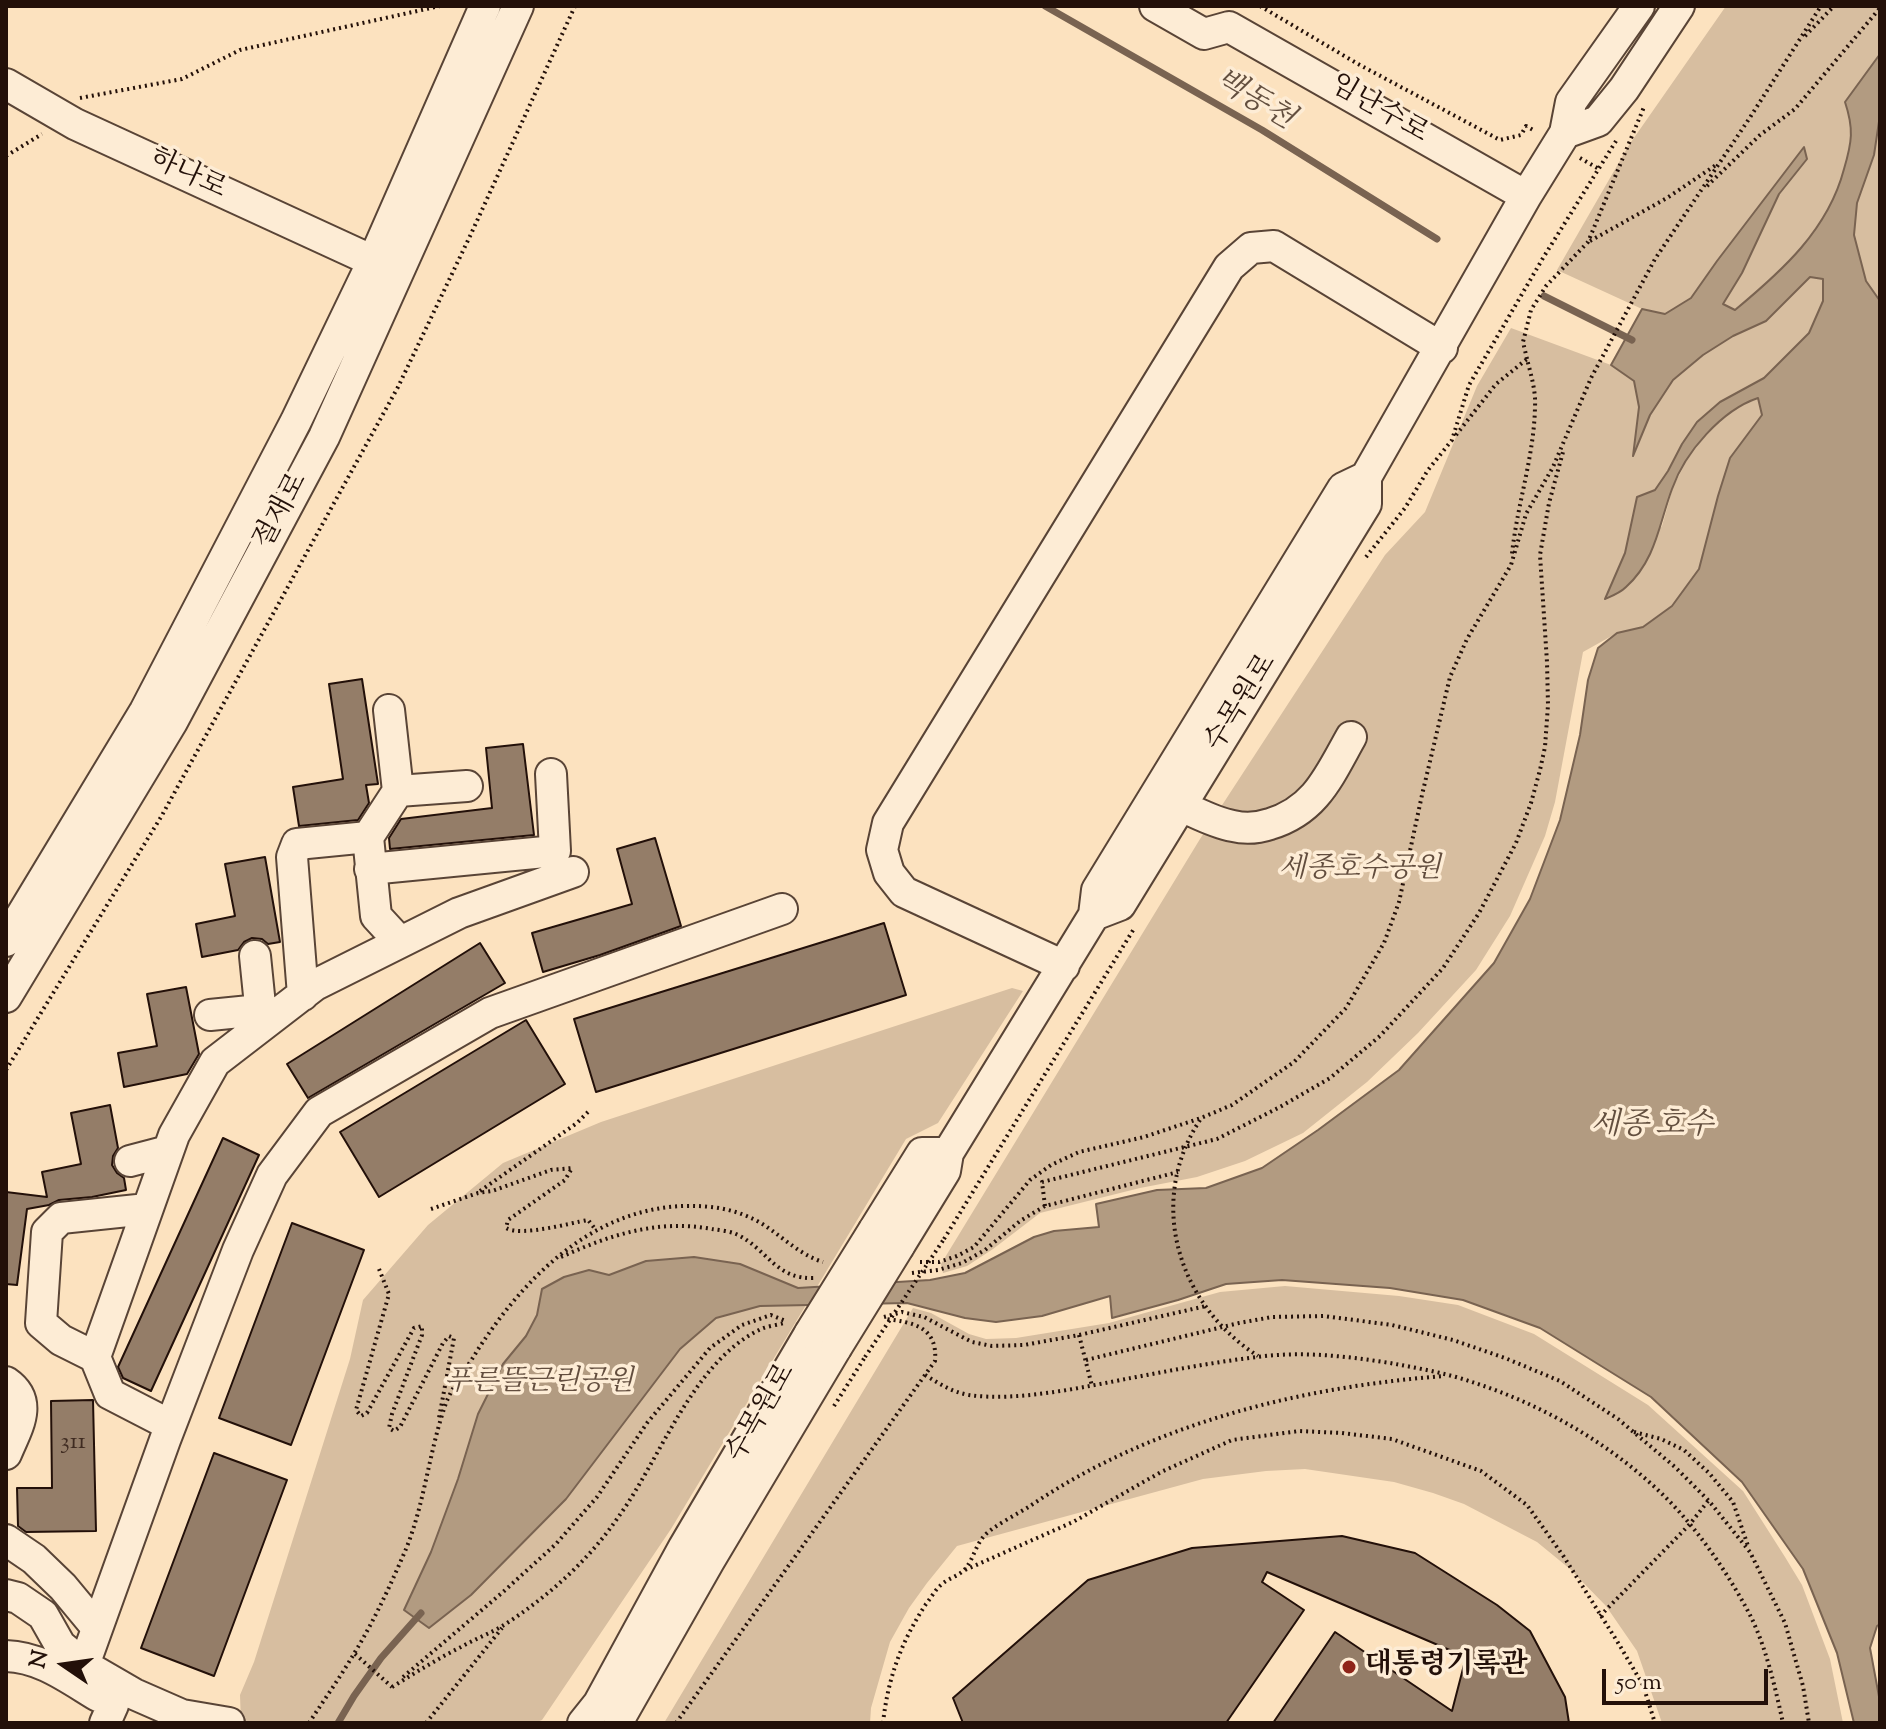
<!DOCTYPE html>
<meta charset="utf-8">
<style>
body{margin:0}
#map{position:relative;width:1886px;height:1729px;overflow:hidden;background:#fce2bf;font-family:"Sorts Mill Goudy",serif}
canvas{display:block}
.frame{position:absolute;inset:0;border:8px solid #231009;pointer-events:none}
.north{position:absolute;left:24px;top:1625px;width:80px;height:80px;-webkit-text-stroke:6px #fdecd5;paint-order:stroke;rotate:283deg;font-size:22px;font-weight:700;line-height:32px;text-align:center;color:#231009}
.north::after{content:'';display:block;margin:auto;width:28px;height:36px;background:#231009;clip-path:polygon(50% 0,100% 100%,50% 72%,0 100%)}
.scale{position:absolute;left:1602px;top:1669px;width:166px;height:36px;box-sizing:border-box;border:4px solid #231009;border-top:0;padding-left:10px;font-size:24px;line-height:28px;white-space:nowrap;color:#231009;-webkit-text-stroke:6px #fdecd5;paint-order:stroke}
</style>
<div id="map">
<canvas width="1886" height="1729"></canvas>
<div class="frame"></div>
<div class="north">N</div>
<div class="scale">50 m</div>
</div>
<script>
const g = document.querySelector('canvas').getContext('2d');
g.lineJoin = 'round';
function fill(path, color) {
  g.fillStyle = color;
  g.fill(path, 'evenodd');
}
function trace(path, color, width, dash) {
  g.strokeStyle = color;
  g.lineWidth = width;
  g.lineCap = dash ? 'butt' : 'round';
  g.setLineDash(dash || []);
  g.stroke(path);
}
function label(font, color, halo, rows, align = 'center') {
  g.font = font + ' "Sorts Mill Goudy","Noto Serif KR",serif';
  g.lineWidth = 7;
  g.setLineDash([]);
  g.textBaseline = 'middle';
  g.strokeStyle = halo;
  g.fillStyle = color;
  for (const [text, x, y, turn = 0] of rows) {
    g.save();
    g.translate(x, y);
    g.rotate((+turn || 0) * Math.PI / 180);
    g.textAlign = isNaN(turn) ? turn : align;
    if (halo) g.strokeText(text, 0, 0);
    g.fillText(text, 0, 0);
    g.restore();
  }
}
const green = new Path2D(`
 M1726 6H1880V54L1845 102C1854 129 1852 142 1844 169 1828 230 1782 271 1735 310L1723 304 1742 273 1779 194 1807 159 1717 261 1691 298 1665 314 1642 309 1557 270 1629 145Z
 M1880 115V301L1866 281 1854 235 1857 203 1874 155Z
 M1810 277 1823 279V301L1809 333 1764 378 1720 402 1682 444 1668 471 1655 490 1637 497 1625 553 1606 598 1662 526 1673 487 1687 460 1714 424 1740 405 1758 398 1762 415 1730 458 1718 496 1699 569 1672 606 1643 627 1617 633 1583 652 1555 802 1545 836 1510 916 1476 970 1418 1033 1367 1082 1303 1133 1245 1161 1197 1177 1140 1188 1040 1213 993 1249 967 1266 943 1273 941 1264 1200 839 1385 555 1425 512 1477 386 1511 328 1611 365 1634 380 1639 407 1635 453 1650 415 1673 380 1703 355 1733 336 1766 320Z
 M1012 988 1023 991 938 1123 906 1139 671 1529 542 1720 534 1723H241L240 1695 254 1662 350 1359 363 1300 428 1225 503 1163 601 1122Z
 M1285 1286 1399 1296 1458 1305 1534 1334 1648 1405 1743 1491 1785 1557 1802 1585 1830 1659 1843 1723H1662L1637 1651 1606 1606 1570 1569 1537 1542 1464 1504 1433 1493 1394 1482 1305 1469 1266 1471 1203 1479 957 1546 927 1583 909 1608 890 1642 871 1708 870 1723H664L913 1308 931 1313 969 1334 986 1339 1016 1338 1109 1323 1220 1292Z`);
const water = new Path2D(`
 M1880 54V115L1874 155 1857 203 1854 235 1866 281 1880 301V1624L1877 1626 1870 1648 1880 1702V1723H1854L1837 1653 1803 1569 1742 1482 1651 1397 1540 1328 1463 1300 1390 1288 1282 1280 1226 1284 1178 1300 1112 1318 1110 1296 1042 1316 996 1322 965 1318 907 1303 760 1306 716 1318 680 1349 566 1499 471 1595 429 1628 404 1610 431 1552 458 1479 478 1414 503 1364 526 1336 537 1315 542 1289 564 1277 589 1270 609 1275 646 1261 694 1257 740 1264 798 1288 930 1280 965 1273 1034 1237 1054 1231 1099 1227 1096 1204 1157 1190 1206 1188 1262 1168 1318 1130 1399 1070 1494 963 1530 899 1560 820 1580 735 1588 680 1598 648 1617 633 1643 627 1672 606 1699 569 1718 496 1730 458 1762 415 1758 398C1722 410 1685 452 1672 489 1659 524 1656 560 1626 587 1620 593 1612 596 1605 599L1625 553 1637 497 1655 490 1668 471 1682 444 1697 422 1720 402 1764 378 1809 333 1823 301V279L1810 277 1766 321 1733 336 1703 355 1673 380 1650 415 1633 456 1639 407 1634 381 1611 365 1642 309 1665 314 1691 298 1717 261 1804 147 1807 159 1779 194 1742 273 1723 304 1735 310C1782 271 1828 230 1844 169 1852 142 1854 129 1845 102Z`);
const stream = new Path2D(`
 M1045 6 1262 130 1437 239
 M1544 296 1632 340
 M338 1723 354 1696 381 1658 421 1613`);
const building = new Path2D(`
 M362 679 378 784 366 785 369 803 358 820 299 826 293 787 343 779 329 684Z
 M523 744 534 835 390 849 389 838 401 819 492 808 486 748Z
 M655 838 681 926 600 955 543 972 532 933 632 904 617 849Z
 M265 857 280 942 268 944 262 939 252 938 244 942 238 950 202 957 196 924 235 916 225 864Z
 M884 923 906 995 596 1092 574 1019Z
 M480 943 505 983 308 1098 287 1064Z
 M186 987 199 1054 187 1074 124 1087 118 1053 157 1046 147 994Z
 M526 1020 565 1084 379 1197 340 1132Z
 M110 1105 118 1148 113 1156 112 1165 117 1173 124 1178 126 1190 92 1197 59 1200 49 1205 27 1209 17 1285 6 1284V1192L47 1197 42 1172 81 1164 71 1113Z
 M223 1138 259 1155 151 1391 123 1378 118 1367Z
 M292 1223 364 1250 291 1445 219 1418Z
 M93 1400 96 1531 26 1532 18 1526 17 1488H52L51 1401Z
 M214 1453 287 1480 214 1676 141 1648Z
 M1342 1536 1415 1553 1497 1605 1530 1631 1565 1697 1569 1723H1273L1335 1632 1452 1711 1466 1657 1267 1572 1262 1582 1304 1610 1226 1723H963L953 1698 1088 1580 1192 1548Z`);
const path = new Path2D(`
 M1260 6 1358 64 1500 140 1521 135 1526 126 1535 131
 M1805 36 1834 6
 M80 98 182 79 240 50 440 6
 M6 156 42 134
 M1580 158 1599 169
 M1707 186 1760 135 1795 109 1880 8
 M1590 241 1667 198 1716 165
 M1527 359 1523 342 1531 310 1546 286 1588 242 1644 107
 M1456 435 1496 384 1527 359C1531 375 1536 391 1535 407 1534 457 1517 505 1512 554
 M1366 557 1405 508 1428 470 1452 440 1469 385 1543 258 1616 141
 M6 1070 161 817 398 387 471 234 575 6
 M1200 1120C1146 1202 1178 1305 1258 1356
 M480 1191 577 1123 588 1112
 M1045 1206 1042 1182 1217 1139 1278 1108 1330 1078 1380 1036 1443 968 1479 913 1516 843 1531 803 1540 770 1545 747 1548 705 1547 662 1540 555 1549 503 1563 452
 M431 1209 478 1193 492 1191 551 1170 572 1168 565 1180 508 1220 506 1228C521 1237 570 1223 588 1220L596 1230
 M944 1239 1135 927
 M561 1257C610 1235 657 1219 712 1229 719 1230 729 1231 736 1234 768 1249 775 1280 815 1278
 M920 1262H939L957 1256 974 1247 1030 1180 1051 1165 1079 1152 1144 1137 1201 1118 1232 1105 1294 1062 1346 1008 1384 943 1399 902 1422 795 1450 677 1467 639 1511 565 1526 514 1553 467 1591 378 1655 259 1749 119 1821 6
 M379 1269 389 1294 356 1410 361 1416 367 1413 414 1328 422 1326V1335L392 1414 389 1428 394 1431 400 1427 443 1343 449 1336 454 1338 439 1418
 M912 1273 938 1270 962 1263 985 1250 1020 1221 1045 1206 1178 1172
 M884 1317 902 1312 924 1317 972 1342 992 1346 1024 1345 1079 1335 1206 1306
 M1079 1335 1092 1386
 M1086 1360 1239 1323 1272 1317 1324 1316 1392 1325 1453 1340 1505 1358 1560 1381 1618 1419 1675 1467 1709 1501 1750 1552 1785 1623 1803 1686 1809 1723
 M925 1375C940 1384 952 1392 969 1395 1017 1402 1084 1387 1131 1378 1173 1370 1215 1362 1257 1357 1302 1351 1345 1356 1390 1363 1417 1368 1446 1373 1472 1382 1541 1404 1607 1442 1659 1491 1695 1525 1726 1570 1749 1613 1766 1646 1775 1687 1783 1723
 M834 1406 865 1357
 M1634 1432 1661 1439 1684 1450 1709 1473 1733 1502 1748 1546
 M965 1570 1073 1522 1161 1472 1232 1440 1299 1431 1342 1433 1392 1439 1481 1471 1527 1505 1564 1557 1617 1641 1643 1685 1655 1723
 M1600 1616 1690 1524 1708 1501
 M355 1654 392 1687
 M403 1677 503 1592 556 1544 597 1497 647 1423 710 1348 742 1325 771 1315 786 1321
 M392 1687C415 1673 437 1659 461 1647 475 1639 491 1633 504 1625 549 1596 589 1560 619 1516 661 1458 693 1361 761 1329 768 1326 777 1325 784 1323
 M309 1723C324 1700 341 1676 355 1652 375 1619 391 1584 406 1549 425 1502 429 1451 446 1403 453 1385 467 1368 477 1351 530 1269 606 1196 711 1207 731 1209 751 1216 767 1227 786 1240 801 1255 823 1262
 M426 1723 502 1628
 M676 1723 935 1361C938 1327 913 1322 885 1319
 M883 1723C888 1678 901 1642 926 1604 931 1598 935 1590 941 1585 948 1578 960 1576 966 1568 973 1559 976 1545 984 1536 993 1526 1018 1514 1030 1506 1151 1424 1299 1387 1444 1376`);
const minor = new Path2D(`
 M1155 6 1204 34 1229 27 1526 196
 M6 84 75 124 373 261
 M1565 133 1598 121 1624 89 1679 6
 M389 710 398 791
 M1181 806C1197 813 1215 823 1233 826 1245 829 1258 828 1270 824 1316 810 1329 776 1351 737
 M370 869 555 851 551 774
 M1094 915 1120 905 1366 504V477L1526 196 1565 133 1571 102 1639 6
 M6 941 145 711 296 421 373 261 485 6
 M400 942 376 916 368 837 398 791 467 786
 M255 956 262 1025
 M1064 966 904 892 889 873 882 850 888 823 1229 267 1251 248 1274 246 1442 348
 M303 995 292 857 297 844 368 837
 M6 997 172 722 324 437 518 6
 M210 1015 260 1010
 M130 1161 168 1151
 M874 1230 922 1153H948
 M899 1246 945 1171 948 1153 1094 915 1097 890 1343 488 1366 477
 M95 1357 61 1340 41 1323 47 1232 61 1218 147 1209
 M6 1382C35 1402 16 1429 6 1454
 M170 1425 110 1394 95 1357 174 1135 215 1062 315 985 459 913 573 872
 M6 1540 34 1559 63 1587 97 1628
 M6 1595 18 1598 43 1615 60 1645 84 1665 134 1694 182 1715 229 1723
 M6 1656C41 1657 68 1678 98 1696
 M84 1665 165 1440 238 1250 272 1175 319 1112 490 1013 782 909
 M105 1723 113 1705
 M583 1723 599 1703 684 1547 810 1333
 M619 1723 622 1714 709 1561 836 1348`);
const pathBridge = new Path2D(`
 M865 1357 944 1239`);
const minorBridge = new Path2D(`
 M810 1333 874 1230
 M836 1348 899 1246`);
const markers = [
 [1349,1667,8,"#8f2418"]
];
const numberNames = [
 ["311",73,1444]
];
const streetNames = [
 ["임난수로",1378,111,30],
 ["하나로",187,176,25],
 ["절재로",283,512,-62],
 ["수목원로",1243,704,-58],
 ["수목원로",763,1414,-60]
];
const parkNames = [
 ["세종호수공원",1360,871],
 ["푸른뜰근린공원",539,1384]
];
const poiNames = [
 ["대통령기록관",1365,1667]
];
const waterNames = [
 ["백동천",1253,102,31],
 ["세종 호수",1652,1128]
];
fill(green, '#d7bea0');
fill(water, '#b29b81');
trace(water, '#796351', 2);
trace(stream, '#796351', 7);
fill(building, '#947d68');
trace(building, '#231009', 2);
trace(minor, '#594436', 34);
trace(path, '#231009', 4, [2, 4]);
trace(minor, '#fdecd5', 30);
trace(minorBridge, '#594436', 34, []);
trace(pathBridge, '#231009', 4, [2, 4]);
trace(minorBridge, '#fdecd5', 30);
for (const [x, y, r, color] of markers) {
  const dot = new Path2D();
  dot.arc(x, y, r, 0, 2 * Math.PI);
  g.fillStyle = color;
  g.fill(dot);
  trace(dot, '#fdecd5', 3);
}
label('24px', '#3f2b21', null, numberNames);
label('28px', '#231009', '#fdecd5', streetNames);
label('italic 28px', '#624d3e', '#fdecd5', parkNames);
label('bold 28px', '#231009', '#fdecd5', poiNames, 'left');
label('italic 30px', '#634f3f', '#fdecd5', waterNames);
</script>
